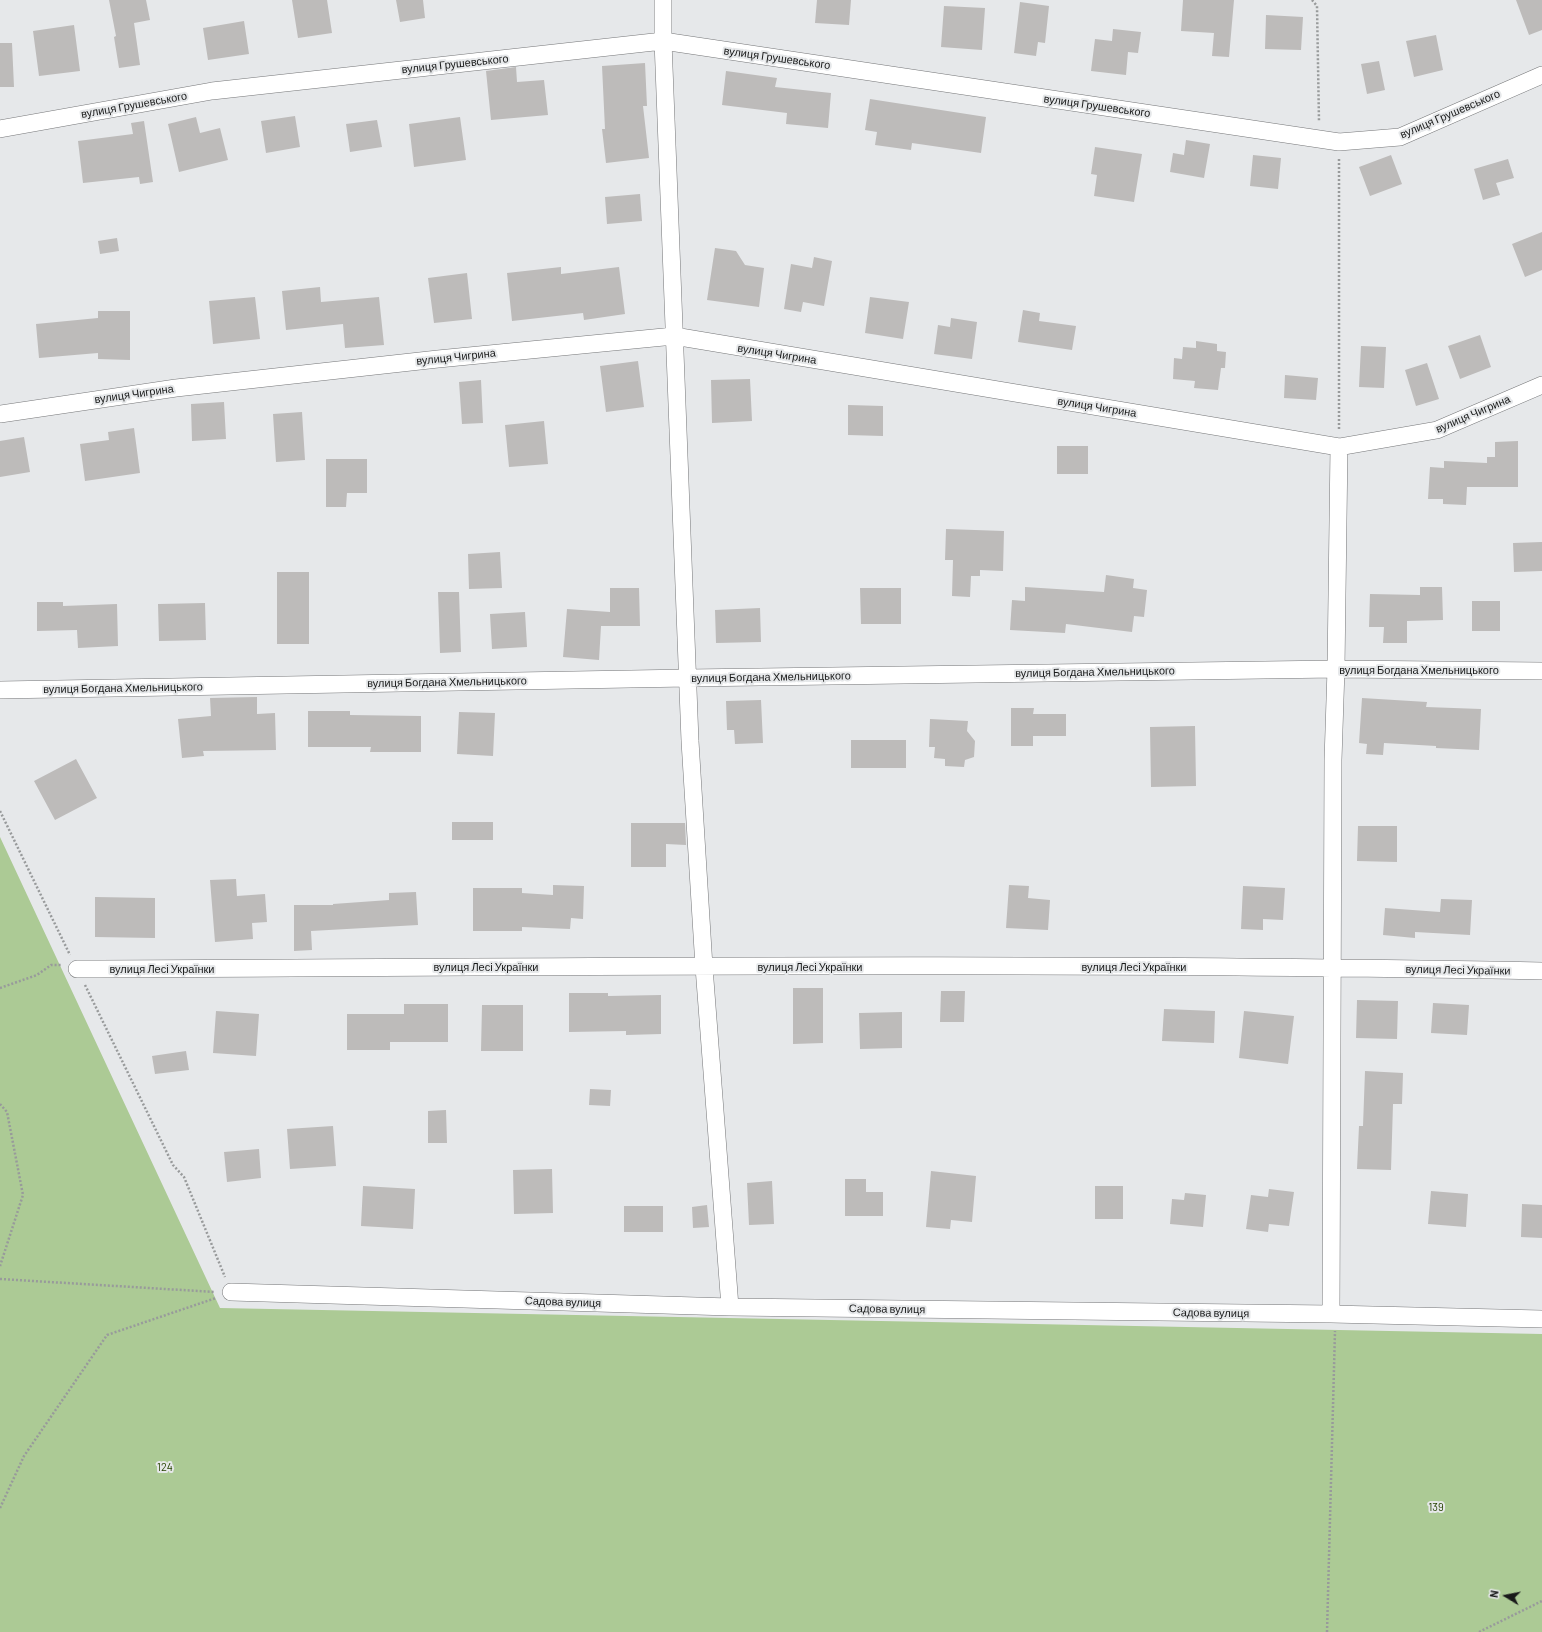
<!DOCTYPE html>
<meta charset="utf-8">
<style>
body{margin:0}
#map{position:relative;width:1542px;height:1632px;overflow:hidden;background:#e6e8ea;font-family:Barlow,sans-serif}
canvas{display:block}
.north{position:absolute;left:1486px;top:1576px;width:40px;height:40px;-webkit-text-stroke:3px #e6e8ea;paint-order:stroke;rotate:280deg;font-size:11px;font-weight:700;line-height:16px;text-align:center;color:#191a1a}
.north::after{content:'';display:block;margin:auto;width:14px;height:18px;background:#191a1a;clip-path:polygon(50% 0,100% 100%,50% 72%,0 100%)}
</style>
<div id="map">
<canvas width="1542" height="1632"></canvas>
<div class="north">N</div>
</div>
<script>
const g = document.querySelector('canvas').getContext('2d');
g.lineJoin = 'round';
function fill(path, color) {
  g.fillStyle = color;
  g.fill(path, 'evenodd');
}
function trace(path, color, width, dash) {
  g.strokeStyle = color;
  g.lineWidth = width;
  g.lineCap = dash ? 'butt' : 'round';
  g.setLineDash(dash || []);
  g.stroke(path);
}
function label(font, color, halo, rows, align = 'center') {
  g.font = font + ' Barlow,sans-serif';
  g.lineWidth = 4;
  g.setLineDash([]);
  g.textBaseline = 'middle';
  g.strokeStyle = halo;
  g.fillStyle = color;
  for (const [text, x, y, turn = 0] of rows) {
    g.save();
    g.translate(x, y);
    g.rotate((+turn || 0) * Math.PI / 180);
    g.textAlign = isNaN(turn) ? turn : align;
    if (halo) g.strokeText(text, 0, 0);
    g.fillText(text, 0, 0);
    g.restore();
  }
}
const green = new Path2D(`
 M0 837 220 1308 1542 1334V1632H0Z`);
const building = new Path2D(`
 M109 0H146L150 20 134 23 140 65 119 68 114 37 116 36Z
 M292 0H327L332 33 298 38Z
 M396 0H423L425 18 400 22Z
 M817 0H851L849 25 815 23Z
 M1183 0H1234L1229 57 1212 56 1214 33 1181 31Z
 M1516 0H1542V30L1529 35Z
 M1020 2 1049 6 1045 43 1038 42 1036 56 1014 53Z
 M944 6 985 8 982 50 941 47Z
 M1266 15 1303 17 1301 50 1265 49Z
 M244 21 249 54 208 60 203 28Z
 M74 25 80 71 39 76 33 31Z
 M1113 29 1141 32 1138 53 1128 52 1126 75 1091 71 1095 39 1112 41Z
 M1436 35 1443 70 1414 77 1406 41Z
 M0 43H12L14 87H0Z
 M1379 61 1385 90 1367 94 1361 64Z
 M645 63 647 106H643L649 158 606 163 602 129H605L602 66Z
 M516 67 517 82 544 80 548 115 491 120 486 71Z
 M726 71 777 78 775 87 831 93 828 128 786 124 787 113 722 105Z
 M870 99 986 117 981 153 912 143 911 150 875 145 877 132 865 130Z
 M295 116 300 147 266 153 261 121Z
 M196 117 200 133 220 128 228 160 179 172 168 124Z
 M460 117 466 160 414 167 409 124Z
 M377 120 382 147 350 152 346 124Z
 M144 121 153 182 140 184 139 177 83 183 78 141 133 134 131 123Z
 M1186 140 1210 144 1204 178 1170 172 1173 153 1184 155Z
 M1095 147 1142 154 1134 202 1094 196 1097 175 1091 174Z
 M1253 155 1281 158 1278 189 1250 186Z
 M1391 155 1402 184 1370 196 1359 167Z
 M1508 159 1514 178 1496 183 1500 195 1483 200 1474 169Z
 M640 194 642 221 607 224 605 197Z
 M1542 232V270L1525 277 1512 244Z
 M117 238 119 251 100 254 98 241Z
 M715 248 736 251 745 265 764 268 759 307 707 300Z
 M814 257 832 261 824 306 803 302 801 312 784 309 791 264 812 268Z
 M561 267V274L619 267 625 314 584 320 583 313 512 321 507 273Z
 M467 273 472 319 434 323 428 278Z
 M320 287 321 302 379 297 384 345 345 348 343 324 286 330 282 291Z
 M255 297 260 339 213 344 209 301Z
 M870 297 909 302 903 339 865 333Z
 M1023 310 1040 313 1039 321 1076 326 1072 350 1018 342Z
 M98 311H130V360L98 359V353L39 358 36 324 98 318Z
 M951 318 977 322 972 359 934 354 938 325 950 327Z
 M1480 335 1491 367 1460 379 1448 346Z
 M1196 341 1217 344V351L1226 352 1225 368H1221L1218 390 1194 388 1195 381 1173 379 1174 358 1182 359 1183 347 1196 348Z
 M1361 346 1386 347 1384 388 1359 387Z
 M638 361 644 407 606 412 600 366Z
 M1427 363 1439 399 1416 406 1405 370Z
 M1285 375 1318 378 1316 400 1284 398Z
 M750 379 752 421 712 423 711 380Z
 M481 380 483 423 462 424 459 382Z
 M224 402 226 439 192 441 191 404Z
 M848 405 883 406V436L848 435Z
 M302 412 305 460 276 462 273 414Z
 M544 421 548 464 509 467 505 425Z
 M134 428 140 473 85 481 80 444 109 440 108 432Z
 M24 437 30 472 0 477V441Z
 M1518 441V487H1467L1466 505 1443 504V499H1428L1430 467 1444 468V461L1487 463V457H1495V442Z
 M1057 446H1088V474H1057Z
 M326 459H367V493H347L346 507H326Z
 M946 529 1004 531 1003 571 980 570V576H971L970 597 952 596 953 560H945Z
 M1542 542V571L1514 572 1513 543Z
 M500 552 502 588 469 589 468 554Z
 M277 572H309V644H277Z
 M1106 575 1134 579 1133 588 1147 590 1144 617 1134 616 1132 632 1066 624 1065 633 1010 630 1012 600 1025 601V587L1104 592Z
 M1420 587H1442L1443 620 1407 621V643H1383L1384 627H1369L1370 594 1420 595Z
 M610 588H639L640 626H601L599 660 563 657 567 609 610 612Z
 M860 588H901V624H861Z
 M438 592H459L461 652 440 653Z
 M1472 601H1500V631H1472Z
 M37 602H63V606L117 604 118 646 78 648 77 630 37 631Z
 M205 603 206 640 159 641 158 604Z
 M760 608 761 642 716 643 715 610Z
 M525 612 527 647 492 649 490 614Z
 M257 697V714L275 713 276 750 203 751 204 756 182 758 178 719 211 716 210 698Z
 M1362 698 1427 702 1426 707 1481 709 1479 750 1436 748V746L1384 743 1383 755 1366 754 1367 744 1359 743Z
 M761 700 763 743 735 744 734 730H727L726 701Z
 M1011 708H1034L1033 714H1066V736H1033V746H1011Z
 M308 711H350V715L421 716V752H370L371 747H308Z
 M459 712 495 713 493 756 457 754Z
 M930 719 968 721 967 731 975 741 974 757 965 760 964 767 945 766V759L934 758 935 747H929Z
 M1195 726 1196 786 1151 787 1150 727Z
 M851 740H906V768H851Z
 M76 759 97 798 55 820 34 781Z
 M452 822H493V840H452Z
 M631 823H685L686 845 666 844V867H631Z
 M1358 826H1397V862L1357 861Z
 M236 879 237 896 265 894 267 922 252 923 253 939 215 942 210 880Z
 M553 885 584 886 583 919 571 918 570 929 522 927V931H473V888H522V893L553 895Z
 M1009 885 1029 886 1028 898 1050 900 1048 930 1006 928Z
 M1243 886 1285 888 1283 920 1263 919V930L1241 929Z
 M416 892 418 925 311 931 312 950 294 951V905H333V904L389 900V893Z
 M95 897 155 898V938L95 937Z
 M1441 899 1472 900 1470 935 1415 932V938L1383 935 1385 908 1440 912Z
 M793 988H823V1043L793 1044Z
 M941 991H965L964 1022H940Z
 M569 993H608V996L661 995V1034L626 1035V1031L569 1032Z
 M1357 1000 1398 1001 1397 1039 1356 1038Z
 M1433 1003 1469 1005 1467 1035 1431 1033Z
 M404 1004H448V1042H390V1050H347V1014H404Z
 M482 1005H523V1051H481Z
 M1164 1009 1215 1011 1214 1043 1162 1041Z
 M216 1011 259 1014 256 1056 213 1053Z
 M1244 1011 1294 1016 1288 1064 1239 1058Z
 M902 1012V1048L860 1049 859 1013Z
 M186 1051 189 1070 155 1074 152 1056Z
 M1365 1071 1403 1073 1402 1104H1393L1391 1170 1357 1169 1359 1126H1363Z
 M590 1089 611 1090 610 1106 589 1105Z
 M446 1110 447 1143H428V1111Z
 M333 1126 336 1166 290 1169 287 1129Z
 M259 1149 261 1178 227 1182 224 1152Z
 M552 1169 553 1213 514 1214 513 1170Z
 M931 1171 976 1176 972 1222 951 1220 950 1229 926 1227Z
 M845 1179H866V1192H883V1216H845Z
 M772 1181 774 1224 749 1225 747 1183Z
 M363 1186 415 1189 413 1229 361 1226Z
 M1095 1186H1123V1219H1095Z
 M1269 1189 1294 1192 1289 1226 1269 1224 1268 1232 1246 1229 1251 1195 1268 1197Z
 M1431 1191 1468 1194 1466 1227 1428 1224Z
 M1185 1193 1206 1195 1203 1227 1170 1224 1172 1199 1184 1200Z
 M1522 1204 1542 1205V1238L1521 1237Z
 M707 1205 709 1227 693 1228 692 1207Z
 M624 1206H663V1232H624Z`);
const path = new Path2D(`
 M1312 0 1317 6 1319 122
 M1339 429V158
 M0 811 70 955
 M85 985 173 1165 184 1177 225 1277
 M0 988 37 975 51 965H61
 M0 1104 7 1112 23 1195 0 1266
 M0 1279 215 1292
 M0 1508 24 1456 107 1335 216 1298
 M1327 1632 1335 1331
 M1479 1632 1542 1601`);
const minor = new Path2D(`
 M663 0V41L690 741 704 967 730 1307
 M0 129 212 91 663 41 1339 142 1400 137 1542 75
 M0 414 176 388 438 359 674 336 1339 447 1437 430 1542 385
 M0 690 688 678 1336 669 1542 671
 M77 969C565 967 1054 962 1542 971
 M231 1292 730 1307 1331 1314 1542 1319
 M1331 1314 1333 760 1336 669 1339 447`);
const streetNames = [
 ["вулиця Грушевського",777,58,8],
 ["вулиця Грушевського",455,64,-6],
 ["вулиця Грушевського",134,105,-10],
 ["вулиця Грушевського",1097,106,8],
 ["вулиця Грушевського",1450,114,-23],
 ["вулиця Чигрина",777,354,9],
 ["вулиця Чигрина",456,357,-6],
 ["вулиця Чигрина",134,394,-8],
 ["вулиця Чигрина",1097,407,9],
 ["вулиця Чигрина",1473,414,-23],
 ["вулиця Богдана Хмельницького",1419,670],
 ["вулиця Богдана Хмельницького",1095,672,-1],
 ["вулиця Богдана Хмельницького",771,677,-1],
 ["вулиця Богдана Хмельницького",447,682,-1],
 ["вулиця Богдана Хмельницького",123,688,-1],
 ["вулиця Лесі Українки",486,967],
 ["вулиця Лесі Українки",810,967],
 ["вулиця Лесі Українки",1134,967],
 ["вулиця Лесі Українки",162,969],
 ["вулиця Лесі Українки",1458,970,1],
 ["Садова вулиця",563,1302,2],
 ["Садова вулиця",887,1309,1],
 ["Садова вулиця",1211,1313,1]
];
const parkNames = [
 ["124",165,1467],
 ["139",1436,1507]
];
fill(green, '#acca95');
fill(building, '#bdbbba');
trace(minor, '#757678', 18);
trace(path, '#989a9b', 2.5, [2, 2]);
trace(minor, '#fff', 17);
label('11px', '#191a1a', '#e6e8ea', streetNames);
label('11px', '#264201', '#e6e8ea', parkNames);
</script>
